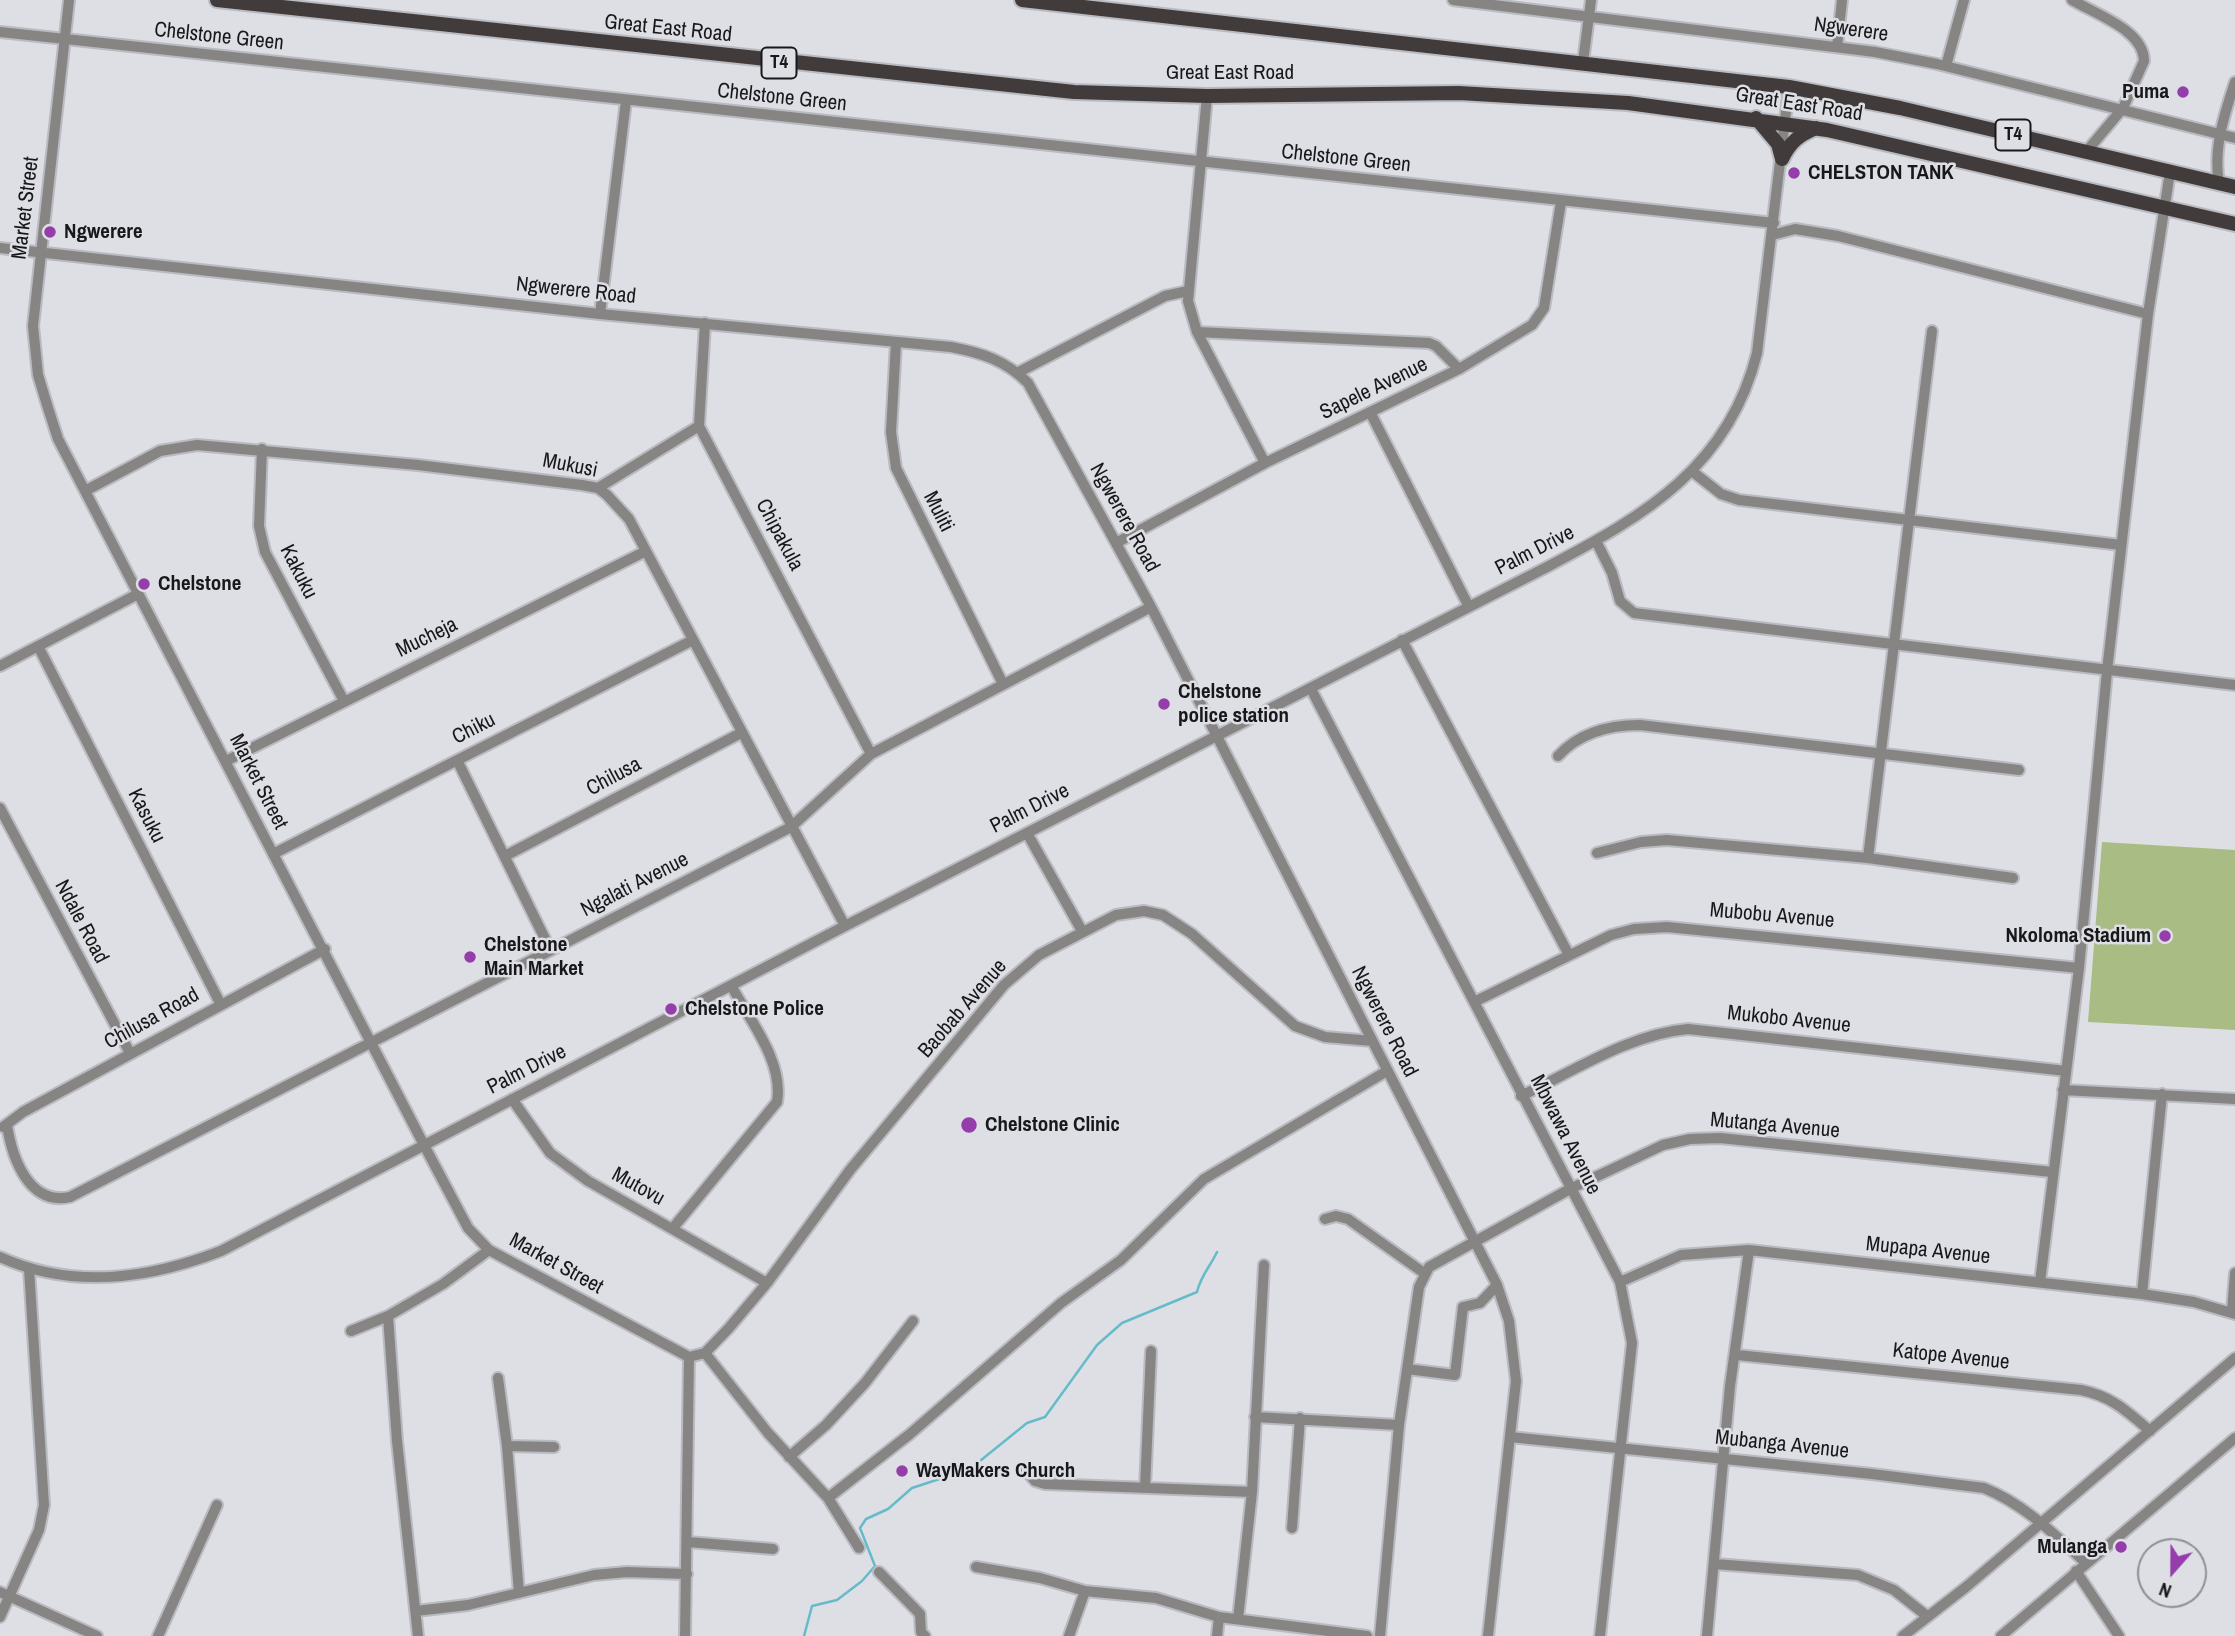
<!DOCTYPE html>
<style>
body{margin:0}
#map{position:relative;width:2235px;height:1636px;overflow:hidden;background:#dedfe5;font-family:"Archivo Narrow",sans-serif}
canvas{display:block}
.north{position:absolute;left:2137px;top:1538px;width:70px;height:70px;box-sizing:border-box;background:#dedfe5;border:2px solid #8f8f94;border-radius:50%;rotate:201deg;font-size:19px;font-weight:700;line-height:28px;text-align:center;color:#18181a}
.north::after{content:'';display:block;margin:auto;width:24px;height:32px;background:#953daa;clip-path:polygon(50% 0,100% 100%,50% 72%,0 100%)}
</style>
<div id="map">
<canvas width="2235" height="1636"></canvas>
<div class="north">N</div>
</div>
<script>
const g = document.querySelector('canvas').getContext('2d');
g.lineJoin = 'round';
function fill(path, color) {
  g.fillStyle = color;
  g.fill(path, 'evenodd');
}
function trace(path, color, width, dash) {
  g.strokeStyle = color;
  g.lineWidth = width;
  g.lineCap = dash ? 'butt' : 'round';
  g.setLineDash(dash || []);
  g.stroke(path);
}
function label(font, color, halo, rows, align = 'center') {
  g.font = font + ' "Archivo Narrow",sans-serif';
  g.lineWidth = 5;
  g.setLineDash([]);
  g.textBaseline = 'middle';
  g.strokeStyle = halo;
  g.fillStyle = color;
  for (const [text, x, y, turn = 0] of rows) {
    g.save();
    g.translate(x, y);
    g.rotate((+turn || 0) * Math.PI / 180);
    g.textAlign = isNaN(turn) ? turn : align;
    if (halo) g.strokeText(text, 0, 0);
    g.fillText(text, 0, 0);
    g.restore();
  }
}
const green = new Path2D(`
 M2102 842 2235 850V1030L2088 1022Z`);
const stream = new Path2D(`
 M804 1636 812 1606 837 1600 862 1581 875 1566 860 1528 866 1519 888 1509 912 1488 970 1469 1027 1423 1045 1417 1097 1345 1122 1323 1197 1292C1201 1275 1210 1267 1217 1252`);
const minor = new Path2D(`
 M69 0 33 326 38 375 48 408 58 439 85 491 424 1145 468 1228 489 1250 689 1357 705 1353 729 1328 767 1283 850 1170 1004 985 1039 955 1116 915 1144 911 1163 915 1192 934 1295 1026 1325 1037 1372 1041
 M1453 0 1875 52 1937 64 2235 138
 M2072 0C2095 14 2144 30 2144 61L2123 108 2086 152
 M0 32 1774 223
 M1837 47 1842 0
 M1583 62 1591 0
 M1946 66 1964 0
 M1207 96 1188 301 1197 332 1265 463
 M2219 183C2213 149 2224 115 2235 82
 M1772 235 1795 229 1838 236 2148 314
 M0 248 600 314 951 347C982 353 1005 360 1028 383L1151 607 1497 1285 1509 1321 1516 1381 1488 1636
 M600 314 626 101
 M705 323 699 426 871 754
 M1197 332 1429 343 1436 346 1459 369
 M896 343 891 432 896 468 1003 684
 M1017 373 1165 296 1188 291
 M1370 412 1469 607
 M262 449 259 526 265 552 344 701
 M1693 472 1721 494 1739 500 2121 545
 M598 488 699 426
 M85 491 160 451 197 445 418 465 582 485 598 488 607 495 629 519 845 926
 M1596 541 1612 573 1620 601 1634 613 2235 685
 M1116 543 1265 463 1459 369 1532 325 1544 308 1561 202
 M1402 640 1569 955
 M38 646 220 1003
 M0 666 138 594
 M1311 689 1620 1282 1632 1343 1600 1636
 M1558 756C1579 733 1610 725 1640 725L2019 770
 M457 760 550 949
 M226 761 646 551
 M0 808 130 1053
 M1027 833 1082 931
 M1597 853 1641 842 1667 840 1868 858 2013 878
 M273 854 693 640
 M505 856 741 733
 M1868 858 1932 331
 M1476 1001 1611 935 1634 929 1667 927 2079 968
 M2063 1090 2235 1099
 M1521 1096C1574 1071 1630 1034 1688 1029L2066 1071
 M512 1099 550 1153 588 1181 767 1283
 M7 1125C12 1158 29 1206 70 1197L791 827 871 754 1151 607
 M3 1127 23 1112 325 949
 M1325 1219 1336 1216 1348 1219 1424 1273
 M673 1228 777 1102C784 1062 750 1021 732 987
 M0 1257C73 1290 149 1279 221 1251L845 926 1549 566C1646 515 1729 466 1757 353L1789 87
 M1620 1282 1681 1255 1749 1250 2142 1294 2194 1302 2235 1314
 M2040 1282 2079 968 2107 671 2148 314 2170 172
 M2142 1294 2162 1094
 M2232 1311 2235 1273
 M351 1331 388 1316
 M705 1353 768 1433 828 1498 859 1548
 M1737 1355 2081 1390C2111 1396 2127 1411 2150 1431
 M1407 1369 1455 1375 1463 1307 1480 1303 1497 1285
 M498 1378 507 1446 519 1593
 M1255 1417 1399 1425
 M1510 1437 1872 1474 1984 1488C2024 1504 2055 1535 2086 1563
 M507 1446 554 1447
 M789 1457 826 1425 865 1383 913 1321
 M1024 1468 1035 1481 1045 1484 1252 1492
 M1145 1488 1151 1351
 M828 1498 910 1434 1061 1303 1121 1260 1204 1179 1387 1071
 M1292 1528 1300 1418
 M688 1542 773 1549
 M1715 1564 1858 1575 1894 1590 1927 1616
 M976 1567 1040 1578 1085 1591 1156 1598 1219 1617
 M2076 1571 2119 1636
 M879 1572 920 1614 921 1632 925 1636
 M0 1592 97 1636
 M416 1611 468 1605 594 1575 627 1572 687 1574
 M0 1617 39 1530 44 1505 29 1269
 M1238 1619 1252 1492 1264 1265
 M158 1636 217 1505
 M418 1636 397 1441 388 1316 443 1284 489 1250
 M685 1636 689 1357
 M1069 1636 1085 1591
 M1217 1636 1219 1617 1367 1636
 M1380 1636 1399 1425 1419 1287 1429 1267 1570 1189 1663 1145 1690 1139 1720 1138 2052 1172
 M1707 1636 1730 1386 1749 1250
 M1903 1636 1966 1587 2235 1358
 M2001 1636 2235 1438`);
const major = new Path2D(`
 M217 0 1074 92 1207 96 1459 93 1628 103 1827 130 2235 224
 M1022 0 1789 87 1900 108 2235 187
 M1756 118 1778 144 1782 159
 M1782 159C1790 142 1799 135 1816 128`);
const markers = [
 [2183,92,7,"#953daa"],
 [1794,173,7,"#953daa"],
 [50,232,7,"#953daa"],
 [144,584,7,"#953daa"],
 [1164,704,7,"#953daa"],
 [2165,936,7,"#953daa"],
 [470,957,7,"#953daa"],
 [671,1009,7,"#953daa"],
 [969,1125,9,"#953daa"],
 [902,1471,7,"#953daa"],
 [2121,1547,7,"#953daa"]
];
const shields = [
 [779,63,35],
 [2013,135,35]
];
const shieldNames = [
 ["T4",779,63],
 ["T4",2013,135]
];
const streetNames = [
 ["Great East Road",668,29,6],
 ["Ngwerere",1851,30,8],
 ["Chelstone Green",219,37,6],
 ["Great East Road",1230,73],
 ["Chelstone Green",782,98,6],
 ["Great East Road",1799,105,9],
 ["Chelstone Green",1346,159,6],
 ["Market Street",26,208,-83],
 ["Ngwerere Road",576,291,6],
 ["Sapele Avenue",1374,389,-26],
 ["Mukusi",570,466,11],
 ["Muliti",938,512,63],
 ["Ngwerere Road",1124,518,61],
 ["Chipakula",779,535,62],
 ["Palm Drive",1535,551,-27],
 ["Kakuku",298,572,63],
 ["Mucheja",427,638,-26],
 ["Chiku",474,729,-27],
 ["Chilusa",614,777,-28],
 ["Market Street",258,782,63],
 ["Palm Drive",1030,809,-27],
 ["Kasuku",146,816,63],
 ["Ngalati Avenue",635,885,-27],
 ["Mubobu Avenue",1772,916,5],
 ["Ndale Road",81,922,62],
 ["Baobab Avenue",963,1009,-49],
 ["Chilusa Road",152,1019,-29],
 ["Mukobo Avenue",1789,1020,6],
 ["Ngwerere Road",1384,1022,63],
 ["Palm Drive",527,1070,-27],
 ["Mutanga Avenue",1775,1126,5],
 ["Mbwawa Avenue",1565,1135,63],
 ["Mutovu",638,1187,29],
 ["Mupapa Avenue",1928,1251,6],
 ["Market Street",556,1264,29],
 ["Katope Avenue",1951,1357,6],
 ["Mubanga Avenue",1782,1445,6]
];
const poiNames = [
 ["Puma",2169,92,"right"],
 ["CHELSTON TANK",1808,173],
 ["Ngwerere",64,232],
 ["Chelstone",158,584],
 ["Chelstone",1178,692],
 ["police station",1178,716],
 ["Nkoloma Stadium",2151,936,"right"],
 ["Chelstone",484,945],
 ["Main Market",484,969],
 ["Chelstone Police",685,1009],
 ["Chelstone Clinic",985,1125],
 ["WayMakers Church",916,1471],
 ["Mulanga",2107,1547,"right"]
];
fill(green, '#a9bc84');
trace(stream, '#66bbcb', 2.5);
trace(minor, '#babbc0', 14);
trace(major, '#babbc0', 18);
trace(minor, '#878484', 10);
trace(major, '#413c3b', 14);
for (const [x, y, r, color] of markers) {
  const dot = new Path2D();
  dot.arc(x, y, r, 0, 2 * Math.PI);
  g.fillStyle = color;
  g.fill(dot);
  trace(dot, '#dedfe5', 2.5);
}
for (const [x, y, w] of shields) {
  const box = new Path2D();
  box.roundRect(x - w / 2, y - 15.5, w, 31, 5);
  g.fillStyle = '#dedfe5';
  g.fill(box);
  trace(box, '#18181a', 2);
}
label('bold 19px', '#18181a', null, shieldNames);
label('21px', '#18181a', '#dedfe5', streetNames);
label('bold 21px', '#18181a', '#dedfe5', poiNames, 'left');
</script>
